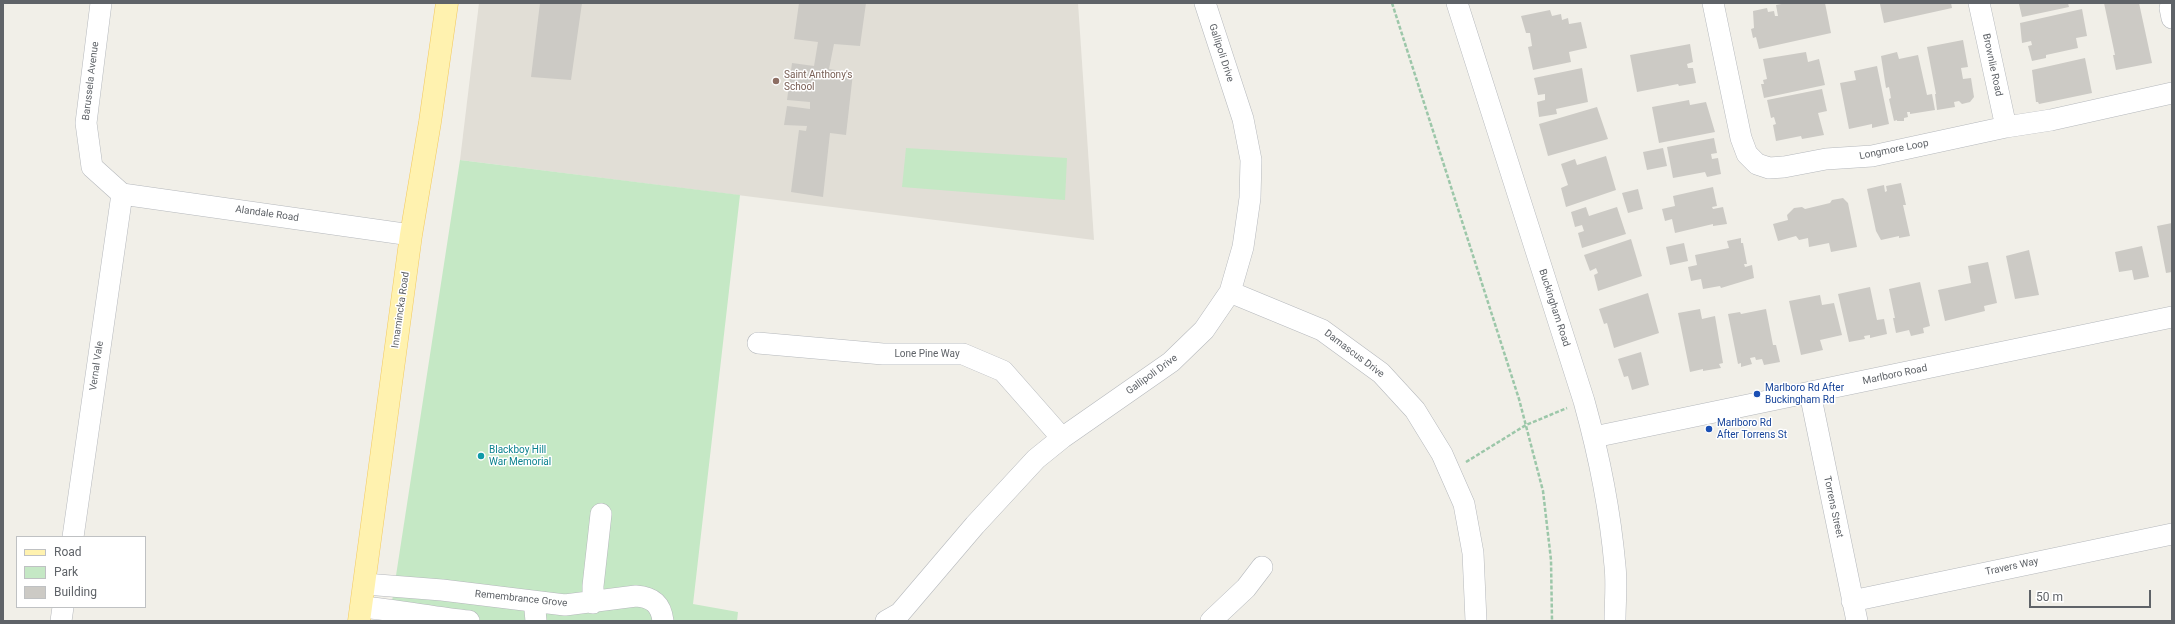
<!DOCTYPE html>
<style>
body{margin:0}
#map{position:relative;width:2175px;height:624px;overflow:hidden;background:#f1efe8;font-family:Roboto,sans-serif}
canvas{display:block}
.frame{position:absolute;inset:0;border:4px solid #5f6368;pointer-events:none}
.legend{position:absolute;left:16px;top:536px;width:130px;height:72px;box-sizing:border-box;background:#fff;border:1px solid #bfc1c3;margin:0;padding:5px 7px;list-style:none;font-size:12px;color:#5f6368}
.legend li{display:flex;align-items:center;gap:8px;height:20px}
.legend b{width:20px;border:1px solid #bfc1c3}
.scale{position:absolute;left:2029px;top:590px;width:122px;height:18px;box-sizing:border-box;border:2px solid #5f6368;border-top:0;padding-left:5px;font-size:12px;line-height:14px;white-space:nowrap;color:#5f6368;-webkit-text-stroke:3px #fff;paint-order:stroke}
</style>
<div id="map">
<canvas width="2175" height="624"></canvas>
<div class="frame"></div>
<ul class="legend">
<li><b style="height:5px;background:#fff2af"></b>Road</li>
<li><b style="height:11px;background:#c5e8c5"></b>Park</li>
<li><b style="height:11px;background:#cccac5"></b>Building</li>
</ul>
<div class="scale">50 m</div>
</div>
<script>
const g = document.querySelector('canvas').getContext('2d');
g.lineJoin = 'round';
function fill(path, color) {
  g.fillStyle = color;
  g.fill(path, 'evenodd');
}
function trace(path, color, width, dash) {
  g.strokeStyle = color;
  g.lineWidth = width;
  g.lineCap = dash ? 'butt' : 'round';
  g.setLineDash(dash || []);
  g.stroke(path);
}
function label(font, color, halo, rows, align = 'center') {
  g.font = font + ' Roboto,sans-serif';
  g.lineWidth = 3;
  g.setLineDash([]);
  g.textBaseline = 'middle';
  g.strokeStyle = halo;
  g.fillStyle = color;
  for (const [text, x, y, turn = 0] of rows) {
    g.save();
    g.translate(x, y);
    g.rotate((+turn || 0) * Math.PI / 180);
    g.textAlign = isNaN(turn) ? turn : align;
    if (halo) g.strokeText(text, 0, 0);
    g.fillText(text, 0, 0);
    g.restore();
  }
}
const education = new Path2D(`
 M479 3H1078L1094 240 460 160Z`);
const green = new Path2D(`
 M906 148 1067 158 1065 200 902 187Z
 M460 160 740 195 693 604 738 612 737 621H389Z`);
const building = new Path2D(`
 M540 3H582L571 80 531 77Z
 M799 3H866L860 46 834 44 829 69 853 73 846 135 830 133 823 197 791 192 799 130 806 131 807 126 784 125 787 106 810 109V102L787 100 792 63 814 66 818 42 794 39Z
 M1787 3H1825L1831 33 1759 49 1756 37 1753 38 1751 29 1754 28 1753 11 1767 8 1768 12 1774 11 1775 16H1778L1776 5Z
 M1885 3H1951L1952 8 1884 23 1880 4Z
 M2024 3H2068L2069 7 2022 17 2019 4Z
 M2104 3H2139L2152 63 2116 70 2113 55H2115Z
 M2082 9 2087 36 2076 38 2078 48 2046 55V58L2032 61 2028 46 2032 45 2031 41 2022 43 2020 23Z
 M1550 10 1552 16 1561 14 1562 20 1568 18 1569 24 1581 22 1587 48 1569 52 1571 62 1533 70 1528 47 1532 46 1530 33H1526L1521 16Z
 M1963 40 1968 67 1961 68 1963 79 1971 78 1974 97 1970 102 1962 104 1959 101 1954 102 1955 107 1937 110 1935 94H1936L1927 47Z
 M1690 44 1693 62 1687 64 1688 68H1693L1696 83 1679 86 1678 84 1637 92 1630 55Z
 M1806 52 1808 62 1819 59 1825 85 1764 98 1761 84H1764L1763 80 1767 79 1763 59Z
 M1897 52 1899 59 1918 55 1927 95 1932 94 1935 110 1910 114V112H1907L1908 117 1904 118V121H1897V120L1894 121 1889 99 1891 98 1889 87 1886 88 1881 56Z
 M2085 58 2092 93 2039 104 2038 102H2036L2032 70Z
 M1877 66 1889 124 1872 128V124L1849 129 1840 83 1856 80 1854 71Z
 M1582 68 1588 102 1556 109 1557 114 1539 117 1537 102 1545 100V94L1538 95 1534 78Z
 M1822 89 1827 111 1818 113 1824 135 1802 139 1801 136 1776 141 1773 125 1776 124 1774 117 1771 118 1767 100Z
 M1689 100 1690 105 1706 102 1715 132 1659 143 1652 107Z
 M1597 107 1608 139 1548 156 1539 124Z
 M1714 138 1717 153 1711 154 1712 159 1718 158 1721 174 1707 177 1705 172 1673 178 1667 147Z
 M1663 148 1667 166 1647 170 1643 152Z
 M1606 156 1616 190 1566 207 1561 188 1568 185 1561 164 1575 159 1577 165Z
 M1901 183 1906 205H1903L1910 236 1899 238V236L1881 240 1876 231 1867 189 1884 185 1885 192 1887 191 1886 186Z
 M1713 187 1717 206 1712 207 1713 209 1723 207 1727 224 1713 226V224L1675 233 1672 219 1665 221 1662 209 1675 206 1673 196Z
 M1638 189 1643 209 1628 213 1622 193Z
 M1843 198 1848 203 1857 247 1831 252 1829 243 1809 247 1808 238 1799 240 1796 236 1778 241 1773 224 1788 220 1787 215 1794 208 1802 207 1805 209 1830 203 1832 200Z
 M1586 207 1589 216 1617 207 1626 234 1582 248 1578 233 1584 231 1582 225 1575 227 1571 212Z
 M2172 223V272L2166 273 2157 226Z
 M1741 238V243H1743L1747 264H1744L1745 267 1752 265 1754 278 1721 288 1720 286 1703 289 1701 279 1691 281 1688 267 1697 265 1695 255 1729 248 1727 241Z
 M1631 239 1642 276 1598 291 1594 275 1598 273 1596 268 1590 271 1584 255Z
 M1684 243 1688 261 1670 265 1666 247Z
 M2142 246 2149 277 2134 280 2132 270 2119 272 2115 252Z
 M2029 250 2039 295 2015 299 2006 256Z
 M1988 262 1997 303 1984 306 1985 311 1945 321 1938 290 1971 283 1968 266Z
 M1920 282 1930 326 1923 328 1924 333 1911 336 1909 330 1896 333 1893 318H1895L1889 289Z
 M1870 287 1877 320 1884 319 1887 334 1870 338V335L1864 336 1865 339 1849 342 1838 294Z
 M1648 293 1659 333 1614 348 1607 323 1604 324 1599 309Z
 M1820 295 1822 305 1834 303 1842 335 1820 340 1823 350 1801 355 1789 301Z
 M1700 309 1702 319 1715 316 1723 363 1719 364 1721 368 1703 371V369L1690 372 1678 313Z
 M1766 309 1773 345H1776L1780 362 1764 365 1762 359 1756 360 1755 357 1750 358 1752 364 1741 367V363L1738 364 1728 314 1740 312 1741 314Z
 M1641 352 1649 385 1632 390 1628 376 1624 377 1618 359Z`);
const path = new Path2D(`
 M1392 3 1519 399 1543 491 1551 560 1552 621
 M1466 462 1526 425 1567 408`);
const minor = new Path2D(`
 M101 3 86 123 92 167 122 194
 M1457 3 1584 401C1599 455 1610 510 1615 566 1617 584 1615 603 1615 621
 M1713 3 1741 138 1747 154 1757 164 1769 168 1784 167 1826 159 1872 156 2006 127 2051 120 2172 93
 M1979 3 2006 127
 M2170 8 2172 18
 M122 194 411 235
 M1230 292 1322 330 1381 373 1415 410 1442 454 1464 504 1473 553 1476 621
 M758 343 883 354H963L1003 371 1062 438
 M1810 393 1857 621
 M1594 437 2172 317
 M73 537 122 194
 M365 584 442 590 565 605 636 596C652 597 661 604 663 621
 M1852 601 2172 534
 M593 603V586L601 514
 M361 607C397 610 432 617 469 621
 M61 621 63 607
 M536 621 535 610 539 602
 M886 621 900 613 975 525 1036 459 1062 438 1171 362 1204 330 1230 292 1243 247 1250 198 1251 160 1243 119 1205 3
 M1211 621 1246 588 1262 567`);
const major = new Path2D(`
 M359 621 411 235 430 122 447 3`);
const markers = [
 [776,81,4,"#8d6e63"],
 [1757,394,4,"#1a4fb4"],
 [1709,429,4,"#1a4fb4"],
 [481,456,4,"#0f9aa8"]
];
const streetNames = [
 ["Gallipoli Drive",1221,53,72],
 ["Brownlie Road",1992,65,78],
 ["Barussela Avenue",91,81,-83],
 ["Longmore Loop",1894,150,-11],
 ["Alandale Road",267,214,8],
 ["Buckingham Road",1554,308,72],
 ["Innamincka Road",401,310,-82],
 ["Lone Pine Way",927,354],
 ["Damascus Drive",1354,354,37],
 ["Vernal Vale",97,366,-82],
 ["Gallipoli Drive",1152,375,-36],
 ["Marlboro Road",1895,375,-12],
 ["Torrens Street",1833,507,78],
 ["Travers Way",2012,567,-12],
 ["Remembrance Grove",521,599,6]
];
const educationNames = [
 ["Saint Anthony's",784,75],
 ["School",784,87]
];
const transitNames = [
 ["Marlboro Rd After",1765,388],
 ["Buckingham Rd",1765,400],
 ["Marlboro Rd",1717,423],
 ["After Torrens St",1717,435]
];
const cultureNames = [
 ["Blackboy Hill",489,450],
 ["War Memorial",489,462]
];
fill(education, '#e1ded6');
fill(green, '#c5e8c5');
fill(building, '#cccac5');
trace(minor, '#b5b8bc', 22);
trace(major, '#f2c960', 23);
trace(path, '#9cc7a9', 2.5, [4, 2]);
trace(minor, '#fff', 21);
trace(major, '#fff2af', 22);
for (const [x, y, r, color] of markers) {
  const dot = new Path2D();
  dot.arc(x, y, r, 0, 2 * Math.PI);
  g.fillStyle = color;
  g.fill(dot);
  trace(dot, '#fff', 1.5);
}
label('10px', '#5f6368', '#fff', streetNames);
label('10px', '#785e54', '#fff', educationNames, 'left');
label('10px', '#164399', '#fff', transitNames, 'left');
label('10px', '#0d838f', '#fff', cultureNames, 'left');
</script>
